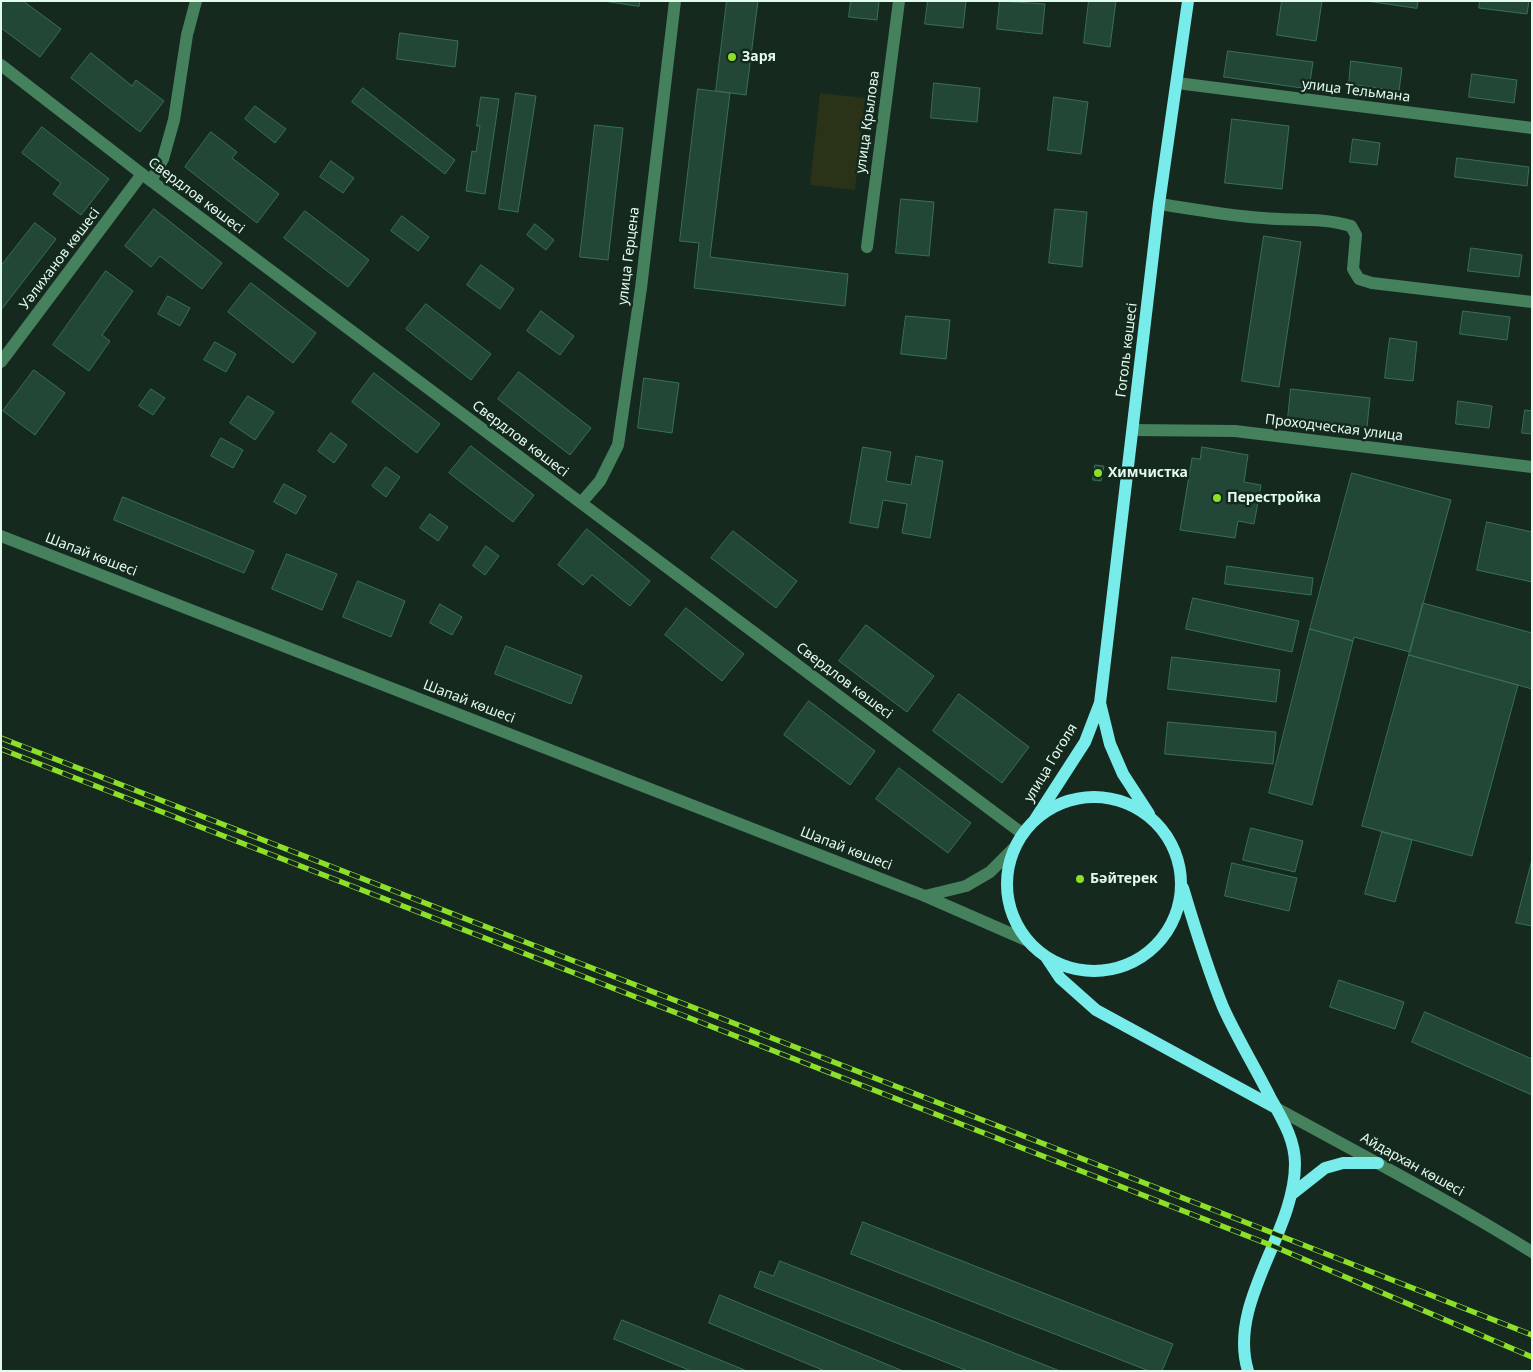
<!DOCTYPE html>
<meta charset="utf-8">
<style>
body{margin:0}
#map{position:relative;width:1533px;height:1372px;overflow:hidden;background:#15291f;font-family:"Noto Sans",sans-serif}
canvas{display:block}
.frame{position:absolute;inset:0;border:2px solid #e1fbed;pointer-events:none}
</style>
<div id="map">
<canvas width="1533" height="1372"></canvas>
<div class="frame"></div>
</div>
<script>
const g = document.querySelector('canvas').getContext('2d');
g.lineJoin = 'round';
function fill(path, color) {
  g.fillStyle = color;
  g.fill(path, 'evenodd');
}
function trace(path, color, width, dash) {
  g.strokeStyle = color;
  g.lineWidth = width;
  g.lineCap = dash ? 'butt' : 'round';
  g.setLineDash(dash || []);
  g.stroke(path);
}
function label(font, color, halo, rows, align = 'center') {
  g.font = font + ' "Noto Sans",sans-serif';
  g.lineWidth = 5;
  g.setLineDash([]);
  g.textBaseline = 'middle';
  g.strokeStyle = halo;
  g.fillStyle = color;
  for (const [text, x, y, turn = 0] of rows) {
    g.save();
    g.translate(x, y);
    g.rotate((+turn || 0) * Math.PI / 180);
    g.textAlign = isNaN(turn) ? turn : align;
    if (halo) g.strokeText(text, 0, 0);
    g.fillText(text, 0, 0);
    g.restore();
  }
}
const green = new Path2D(`
 M820 93 865 98 855 190 810 185Z`);
const building = new Path2D(`
 M1 1H23L61 29 40 57 1 28Z
 M604 1H640L639 6Z
 M727 1H758L746 95 716 91Z
 M851 1H879L877 20 849 17Z
 M928 1H966L963 28 925 24Z
 M1000 1 1045 4 1042 34 997 29Z
 M1089 1H1116L1110 47 1084 43Z
 M1282 1H1322L1316 41 1277 35Z
 M1367 1H1418L1417 8Z
 M1480 1H1529L1527 14 1479 8Z
 M400 33 458 41 455 67 397 59Z
 M1228 51 1313 62 1309 89 1224 77Z
 M91 53 132 86 136 80 164 101 140 132 71 78Z
 M1351 61 1402 68 1399 91 1349 84Z
 M1472 74 1517 80 1514 103 1469 97Z
 M934 83 980 88 977 122 931 118Z
 M363 88 455 160 445 174 352 102Z
 M698 89 730 93 710 257 848 274 845 306 694 288 699 243 680 241Z
 M516 93 536 96 518 212 499 209Z
 M481 97 499 99 485 194 466 191 472 151 476 152 480 126H477Z
 M1054 97 1088 102 1081 154 1048 150Z
 M255 106 286 129 275 143 245 119Z
 M1232 119 1289 126 1282 189 1225 183Z
 M595 125 623 128 608 260 580 257Z
 M42 127 109 179 81 215 53 194 61 183 22 153Z
 M211 132 237 152 232 158 279 194 257 223 185 167Z
 M1353 139 1380 143 1377 165 1350 162Z
 M1457 158 1529 167 1527 186 1455 177Z
 M331 161 354 178 343 193 320 177Z
 M901 199 934 202 929 256 896 253Z
 M154 209 222 263 202 289 160 256 151 267 125 246Z
 M1055 209 1087 212 1082 267 1049 263Z
 M305 211 369 260 348 287 284 238Z
 M402 216 429 237 418 251 391 231Z
 M35 223 56 239 1 310V266Z
 M535 224 554 240 546 250 527 235Z
 M1264 236 1301 242 1279 387 1242 381Z
 M1471 248 1522 255 1519 277 1468 271Z
 M481 265 514 289 500 309 467 285Z
 M106 271 133 291 102 335 110 341 89 371 53 345Z
 M251 283 316 333 293 363 228 312Z
 M168 296 190 308 180 326 158 314Z
 M426 304 491 354 471 380 406 329Z
 M541 311 574 336 560 355 527 331Z
 M1463 311 1510 317 1507 340 1460 334Z
 M906 316 950 320 946 359 901 354Z
 M1390 338 1417 342 1413 381 1385 378Z
 M215 342 236 354 226 372 204 360Z
 M34 370 65 393 35 435 3 411Z
 M519 372 591 428 570 455 498 399Z
 M374 373 440 424 417 453 352 402Z
 M644 378 679 383 672 433 638 428Z
 M151 389 165 398 153 415 139 406Z
 M1291 389 1370 398 1367 427 1288 418Z
 M248 396 274 412 255 440 230 423Z
 M1458 401 1492 406 1489 428 1456 424Z
 M1525 410 1532 411V434L1522 433Z
 M331 433 347 445 334 463 318 451Z
 M221 438 243 450 233 468 211 456Z
 M471 446 534 495 513 522 449 473Z
 M863 447 891 452 886 481 911 485 916 456 943 461 930 538 902 533 907 504 883 500 878 528 850 523Z
 M1202 447 1248 455 1244 482 1261 485 1254 524 1238 521 1235 538 1180 530 1192 458 1200 459Z
 M1095 465 1104 466 1101 481 1093 480Z
 M386 467 400 477 386 497 372 486Z
 M1352 473 1451 500 1410 652 1354 637 1353 641 1310 629Z
 M284 484 306 496 296 514 274 502Z
 M123 497 254 551 244 573 114 520Z
 M430 514 448 527 438 541 420 528Z
 M1487 522 1532 532V582L1477 570Z
 M587 529 650 581 630 606 592 575 583 585 558 565Z
 M733 531 797 581 776 608 711 558Z
 M486 546 499 556 485 575 473 566Z
 M287 554 337 574 322 610 272 589Z
 M1227 566 1313 578 1311 595 1225 584Z
 M358 581 405 601 391 637 343 617Z
 M1193 598 1299 621 1292 652 1186 629Z
 M1423 603 1532 633V689L1409 655Z
 M440 604 462 617 452 635 430 623Z
 M686 608 744 654 722 681 665 635Z
 M866 625 934 676 907 712 839 661Z
 M1310 629 1353 641 1312 805 1269 793Z
 M506 646 582 676 571 704 495 674Z
 M1409 655 1518 685 1472 856 1362 826Z
 M1172 657 1280 670 1276 702 1168 689Z
 M959 694 1029 747 1002 783 933 731Z
 M809 701 875 751 850 785 784 735Z
 M1168 722 1276 732 1273 764 1165 754Z
 M899 768 971 823 948 853 876 799Z
 M1251 828 1303 841 1295 872 1243 860Z
 M1382 832 1412 840 1395 902 1365 894Z
 M1532 860V926L1516 923Z
 M1232 863 1297 878 1289 911 1225 896Z
 M1339 980 1404 1002 1395 1029 1330 1007Z
 M1425 1012 1532 1059V1095L1412 1042Z
 M863 1222 1173 1344 1162 1371H1149L851 1254Z
 M780 1261 1060 1371H968L754 1287 760 1271 773 1276Z
 M720 1295 903 1371H825L709 1323Z
 M622 1320 747 1371H691L614 1339Z`);
const minor = new Path2D(`
 M1 65 142 174 1023 834
 M1177 83 1532 128
 M151 181 163 159 174 120 187 35 196 1
 M1159 204C1194 209 1228 216 1263 218 1292 221 1323 217 1351 226L1356 235 1353 269 1359 279 1372 283 1532 302
 M867 247 899 1
 M1 362 142 174
 M1133 430 1235 431 1532 467
 M581 503 600 481 618 445 641 288 675 1
 M1 536 925 896 1028 941
 M925 896 966 886 990 872 1015 847
 M1276 1108C1362 1155 1449 1200 1532 1252`);
const major = new Path2D(`
 M1100 703 1110 744 1123 774 1149 814
 M1007 884a87 87 0 1 1 174 0a87 87 0 1 1-174 0Z
 M1034 821 1085 742 1100 703 1159 204 1188 1
 M1183 888C1195 928 1207 968 1223 1007 1237 1038 1255 1067 1270 1097 1282 1119 1295 1139 1295 1164 1295 1233 1227 1302 1248 1371
 M1046 957 1060 978 1096 1010 1276 1108
 M1292 1194 1325 1168 1343 1163H1378`);
const rail = new Path2D(`
 M1 738 1278 1235 1532 1335
 M1 749 1273 1246 1532 1357`);
const markers = [
 [732,57,5,"#8ce027"],
 [1098,473,5,"#8ce027"],
 [1217,498,5,"#8ce027"],
 [1080,879,5,"#8ce027"]
];
const poiNames = [
 ["Заря",742,57],
 ["Химчистка",1108,473],
 ["Перестройка",1227,498],
 ["Бәйтерек",1090,879]
];
const streetNames = [
 ["улица Тельмана",1356,91,7],
 ["улица Крылова",868,122,-82],
 ["Свердлов көшесі",196,196,37],
 ["улица Герцена",629,256,-83],
 ["Уәлиханов көшесі",60,259,-53],
 ["Гоголь көшесі",1127,350,-83],
 ["Проходческая улица",1334,428,7],
 ["Свердлов көшесі",520,439,37],
 ["Шапай көшесі",91,555,21],
 ["Свердлов көшесі",844,681,37],
 ["Шапай көшесі",469,702,21],
 ["улица Гоголя",1051,763,-59],
 ["Шапай көшесі",846,849,21],
 ["Айдархан көшесі",1412,1165,29]
];
fill(green, '#2a3218');
fill(building, '#234737');
trace(building, '#387057', 1);
trace(minor, '#46815d', 12);
trace(major, '#77ecea', 12);
trace(rail, '#8ce027', 5.5);
trace(rail, '#15291f', 4, [11]);
for (const [x, y, r, color] of markers) {
  const dot = new Path2D();
  dot.arc(x, y, r, 0, 2 * Math.PI);
  g.fillStyle = color;
  g.fill(dot);
  trace(dot, '#15291f', 2);
}
label('bold 14px', '#e1fbed', '#15291f', poiNames, 'left');
label('14px', '#e1fbed', '#15291f', streetNames);
</script>
